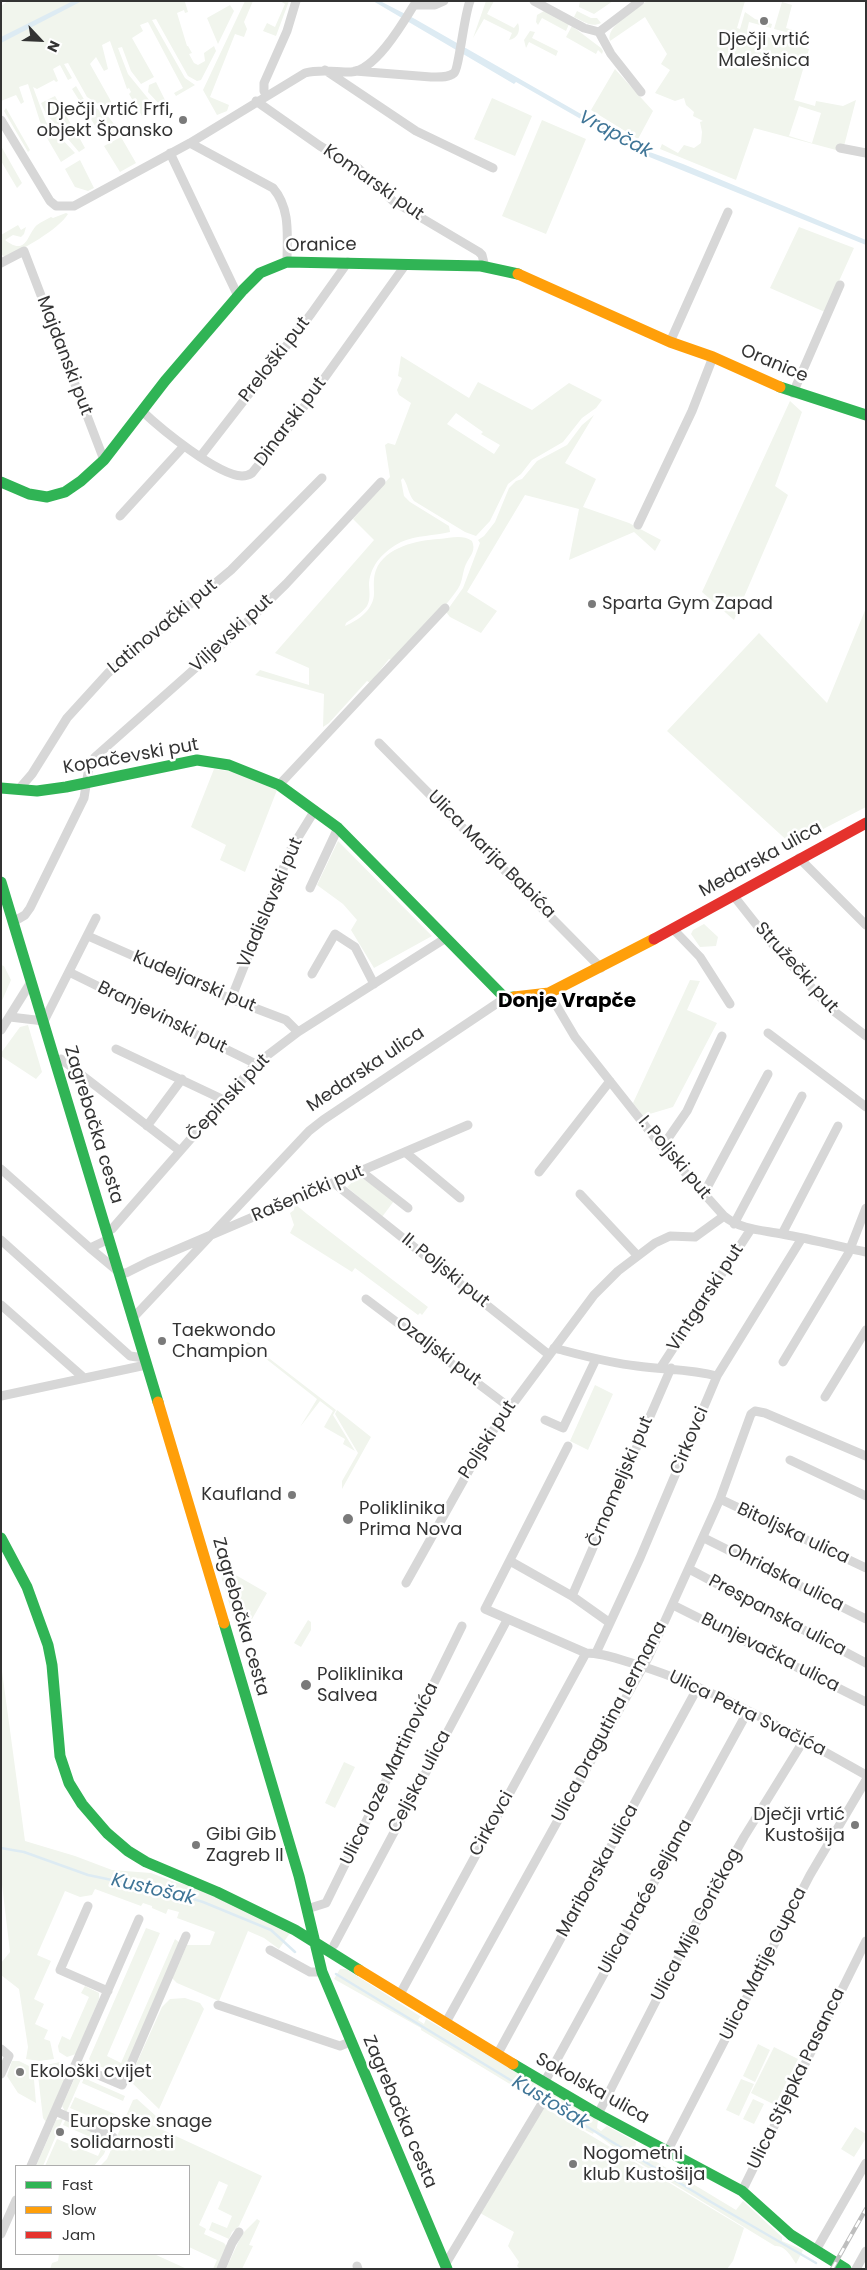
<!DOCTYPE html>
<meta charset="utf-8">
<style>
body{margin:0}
#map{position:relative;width:867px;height:2270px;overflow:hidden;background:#fff;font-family:Poppins,sans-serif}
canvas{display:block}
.frame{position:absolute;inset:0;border:2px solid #333;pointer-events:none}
.legend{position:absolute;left:15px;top:2165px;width:175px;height:90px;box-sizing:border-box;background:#fff;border:1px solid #adadad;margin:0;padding:6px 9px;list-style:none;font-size:15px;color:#333}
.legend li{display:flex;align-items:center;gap:10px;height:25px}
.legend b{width:25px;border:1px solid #adadad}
.north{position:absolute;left:15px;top:15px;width:50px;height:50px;-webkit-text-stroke:4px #fff;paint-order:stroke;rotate:115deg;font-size:14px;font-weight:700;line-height:20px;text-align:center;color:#333}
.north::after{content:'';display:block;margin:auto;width:18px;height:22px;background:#333;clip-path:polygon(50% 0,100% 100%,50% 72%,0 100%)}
</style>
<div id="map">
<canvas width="867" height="2270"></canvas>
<div class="frame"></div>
<ul class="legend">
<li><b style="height:6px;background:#30b455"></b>Fast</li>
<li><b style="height:6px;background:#ff9f0a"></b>Slow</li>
<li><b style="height:6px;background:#e5322d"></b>Jam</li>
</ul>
<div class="north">N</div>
</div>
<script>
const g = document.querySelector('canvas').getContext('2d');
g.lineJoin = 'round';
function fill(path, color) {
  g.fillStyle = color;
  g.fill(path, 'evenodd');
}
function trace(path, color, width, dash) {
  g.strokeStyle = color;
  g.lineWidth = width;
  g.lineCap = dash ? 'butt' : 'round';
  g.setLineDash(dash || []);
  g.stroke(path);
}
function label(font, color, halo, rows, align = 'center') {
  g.font = font + ' Poppins,sans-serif';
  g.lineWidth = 5;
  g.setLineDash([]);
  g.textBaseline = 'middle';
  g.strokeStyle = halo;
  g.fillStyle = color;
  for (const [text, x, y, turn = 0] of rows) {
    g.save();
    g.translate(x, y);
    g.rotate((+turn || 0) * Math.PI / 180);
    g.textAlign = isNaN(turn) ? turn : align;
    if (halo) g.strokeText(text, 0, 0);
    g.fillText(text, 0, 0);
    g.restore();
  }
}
const green = new Path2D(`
 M8 1H188L185 2 188 12 185 13 184 10 177 13 187 46H188L192 53 189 54 194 63 198 65 205 61 204 53 214 46 216 51 201 80 197 81 188 76 156 19 152 20 185 78 195 85 176 96 174 93 183 88 148 22 140 25 143 31 132 38 154 77 141 84 131 71 122 47 118 48 128 74 155 107 142 116 129 94 131 92 129 88 127 89 110 41 102 45 108 69 104 71 96 57 90 64 112 103 105 108 87 97 68 63 64 64 72 78 68 80 60 65 53 69 58 81 56 82 54 80 37 89 33 87 46 122 75 153 61 162 43 131 28 84 19 87 24 102 21 104 16 95 1 101V6Z
 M245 1H253L244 22 247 29 244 37 235 34 210 97 229 105 227 111 217 115 203 90Z
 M280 1H289L276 36 263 31 267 23 275 27 285 4Z
 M486 1H494L487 14 514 28 518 23C521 31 517 39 509 40L512 33 484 19 473 38Z
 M580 1H613L594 14 579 7Z
 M647 1H745L737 28 740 29 745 12 755 19 772 24 771 28 749 22 747 31 809 49 794 100 815 106 816 101 843 106 856 100 844 146H839L836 150 754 128 736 180 660 149 662 144 678 153 684 145 694 148 701 143 702 132 700 122 703 121 693 116 694 112 686 105 684 98 675 101 655 93 670 70 661 64 667 54 645 17 610 41C605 26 636 10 647 1ZM799 106 821 113 812 143 789 136Z
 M782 2 792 5 786 28 803 33 802 36 774 29Z
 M230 5 234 11 218 44 207 18Z
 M544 11 569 24 566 31 542 18 538 25 536 22 537 15Z
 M577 11 591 18H597L601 23C591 28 583 21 574 17Z
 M572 26 601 48 603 51 602 54 598 50 596 54 566 37Z
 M530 31 535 32 532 38 558 51 556 56 529 42 526 48 524 40Z
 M615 69 653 111 638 139 591 110Z
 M156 82 166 102 160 105 148 92 149 85Z
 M76 86 85 101 107 115 118 129 101 139 97 133 99 132 72 89Z
 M55 96 72 126 63 132 46 114 41 103Z
 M492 98 532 116 515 156 474 139Z
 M6 108 30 150 28 152 4 111Z
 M542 120 586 139 546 234 502 216Z
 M75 130 85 148 79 152 68 139 69 133Z
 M121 137 136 163 120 172 104 146Z
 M1 146 22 183 17 188 1 161Z
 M80 160 94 188 88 191 75 187 65 169Z
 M66 213 68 214C58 230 22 250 5 257L1 254V235L18 225 21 230 26 227 24 234 21 237 13 235 5 240C27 257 27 234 37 225 41 222 47 219 51 217L53 218Z
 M799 227 854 248 825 312 770 288Z
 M401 356 469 398 478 382 532 410 569 383 602 400 596 408 582 418 563 442 532 460 521 474 508 484 490 521 476 536 465 532 414 501C408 494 408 484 403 478L401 480 404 496 410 502 449 526 450 532C434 536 417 535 401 542 384 551 371 564 369 583 369 591 371 598 367 606 362 613 353 618 346 623L345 626C359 620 374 609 374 593 374 585 373 578 376 570 385 547 418 540 439 539 451 538 462 534 472 541 476 550 471 555 467 562 463 569 463 578 460 585 451 603 408 645 392 660L389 659 370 683 367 681 329 723 323 727 324 694 255 675 260 670 309 685V668L275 653 374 540 353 519 390 477 385 445 388 443 395 445 411 403 399 395 397 390 402 378 398 376ZM456 413 483 432 481 434 500 445 494 454 447 424Z
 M790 401 802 412 775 486 788 495 734 620 702 592Z
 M594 415 565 463 596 479 583 507 629 523 661 540 655 551 634 532 569 560 579 509 525 495 467 592 497 611 481 633 450 617 446 612 463 588 480 543 478 540 484 536 495 522 509 488 516 481 522 479 537 461 567 445 582 425Z
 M866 608V807L792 845 667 731 759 633 827 703Z
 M214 769 234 772 277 790 245 872 220 860 226 845 191 827Z
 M338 841 432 936 374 968 351 930 357 920 343 904 317 885Z
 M704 924 718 937 716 946 700 947 691 934 693 930Z
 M1 965 4 966 11 980 1 1003Z
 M690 980 700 981 687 1010 717 1023 673 1107 643 1116 633 1103Z
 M28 1025 42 1072 36 1079 1 1056V1053L20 1027Z
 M358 1177H361L394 1201 382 1217 347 1187Z
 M295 1204 307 1214 428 1307 422 1315 420 1313 418 1315 355 1268 352 1272 290 1233 294 1225 290 1213 294 1210Z
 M248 1342 336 1410 333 1415 355 1451 343 1444 345 1439 324 1427 333 1411 320 1401 300 1427 317 1399 246 1343Z
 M595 1385 613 1394 588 1450 570 1441Z
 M337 1410 371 1437 342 1489V1481L358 1453 335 1414Z
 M225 1560 229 1564 227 1570 267 1593 240 1640 217 1562Z
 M308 1620 311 1622V1630L301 1647 294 1643Z
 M1 1664 25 1841 75 1856 112 1870 151 1873 175 1882 195 1887 290 1933 279 1949 264 1938 248 1931 219 2001 177 1983 172 1978 187 1945H210L215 1932 177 1918 179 1912 168 1909 166 1914 152 1908V1906L143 1903 141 1906 95 1889 92 1895 80 1897 65 1891 37 1955 51 1961 34 1999 44 2004 35 2024 48 2030 44 2039 50 2041 54 2059 39 2061 26 2059 28 2047 19 1989 1 1975V1963L10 1952 1 1876Z
 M344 1762 355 1767 335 1808 325 1803Z
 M146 1928 160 1933 107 2056 121 2063 175 1939 180 1943 123 2077 116 2079 118 2074 92 2063 89 2059Z
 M340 1969H346L423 2018 420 2017 418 2020 424 2024 426 2019 598 2120 597 2128 601 2131 607 2126 636 2142 635 2149 736 2210 743 2201 782 2237V2241L803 2250 796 2264C791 2256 785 2245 775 2246L615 2148 594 2132 593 2134 587 2131 421 2030V2028L334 1979Z
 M85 1986 99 1993V1999L76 2054 67 2057 59 2052 58 2046 62 2036 70 2040 89 1997 81 1993Z
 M185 1998 200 2003 204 2009 159 2109 129 2080 162 2007 170 1999Z
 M758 2044 770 2050 755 2082 743 2076Z
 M774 2047 798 2059 775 2105 751 2093Z
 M12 2061H19L33 2068 36 2103 18 2093 7 2076Z
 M60 2062 66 2066 68 2071 46 2122 43 2118 37 2067Z
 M79 2072H84L66 2113 62 2106 76 2075Z
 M84 2078 125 2096 123 2101 82 2083Z
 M741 2079 754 2084 739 2116 726 2110Z
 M75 2097 117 2115 112 2126 70 2108Z
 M137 2099 156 2116 152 2125 262 2176 239 2226 232 2232 229 2239 209 2230 212 2222 227 2228 232 2216 218 2209 228 2185 219 2181 199 2225 206 2229 204 2234 224 2243 227 2247 217 2269H213L217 2260 189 2247V2166H100L107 2159 133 2100Z
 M753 2099 764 2104 754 2124 743 2119Z
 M542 2106 744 2228 733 2261 727 2269H520L517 2266 519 2262 508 2246 514 2232 480 2213Z
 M63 2119 43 2166H36L56 2120Z
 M66 2119 110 2139 104 2154 94 2166H45L57 2139 98 2156 104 2143 63 2125Z
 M855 2127 866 2134V2138L854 2157 841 2149Z
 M257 2219 260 2221 249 2245 253 2246 242 2269H226L242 2234Z
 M59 2254H154L187 2269H50L52 2263 58 2261Z`);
const water = new Path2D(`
 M73 1H82L1 43V37Z
 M373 1H380L415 19 644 150 683 164 866 240V245L642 154 516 82 514 84Z`);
const stream = new Path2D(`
 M1 1848 24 1852 88 1875 174 1893 203 1902 271 1930 295 1952
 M336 1974 711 2202 816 2263`);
const street = new Path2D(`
 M534 1 584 28 599 32 611 54 641 92
 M599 32 640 1
 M325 70 416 131 493 168
 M355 71 431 77C439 77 448 78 454 73 459 69 464 15 470 1
 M266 95 264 91V83L287 31 296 1
 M256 101 320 146 359 169 393 201 479 252 482 255 485 267
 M1 120 50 201 56 206H74L190 143 305 73C320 69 335 72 351 72 375 71 403 23 414 5H435L444 1
 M190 143 273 188C291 209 287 236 287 262
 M840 148 866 153
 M170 153 238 296
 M1 263 24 251 104 460
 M670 342 728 212
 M793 393 840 285
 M142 411C161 429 217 475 242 476 246 476 249 475 252 473L293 422 406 264
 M200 457 311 314 348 262
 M120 516 184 446
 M638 525 692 411 713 357
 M379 743 601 968
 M279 785 445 608
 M19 789 32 774 67 718 108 673 231 570 322 478
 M799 858 866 925
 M310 888 338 828
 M733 895 767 938 831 1009 866 1036
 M13 922 25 915 30 908 84 798 89 767 95 757 244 625 286 584 381 482
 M673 929 700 957 730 1004
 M88 936 231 999 286 1020 298 1032
 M69 972 256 1064
 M312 974 335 934 355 947 374 984
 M549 993 575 1037 662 1147 724 1216C741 1230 762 1230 782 1234 810 1239 838 1246 866 1252
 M231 999 291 849 315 810
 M10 1017 44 1021 96 918
 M1 1030 31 982
 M768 1033 866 1107
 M116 1049 224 1100
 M61 1059 180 1151
 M147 1126 182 1079
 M662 1147 687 1111 722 1036
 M405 1152 460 1198
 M1 1169 90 1248
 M362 1172 408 1208
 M539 1172 610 1081
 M334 1183 548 1354
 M580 1194 637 1255
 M703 1195 768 1074
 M734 1224 802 1096
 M106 1231 112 1229 256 1064 298 1032 446 938
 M782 1234 838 1126
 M109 1239 90 1248 120 1273H126L148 1262 468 1125
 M1 1240 130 1356 144 1358
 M366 1299 509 1407
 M1 1305 84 1378
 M132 1319 309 1131 323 1120 505 998
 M554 1348C581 1355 609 1363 637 1366 665 1370 689 1369 717 1376
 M783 1362 848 1254 866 1208
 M661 1367 751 1229
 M1 1396 146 1365
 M825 1397 866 1330
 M545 1420 563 1428 596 1359
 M568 1446 485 1609 586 1653C604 1653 621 1660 638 1665 718 1690 793 1734 866 1775
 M790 1460 866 1496
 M720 1499 866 1568
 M704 1538 866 1619
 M510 1561 572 1596 610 1623
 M689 1569 866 1663
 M406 1583 486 1440 594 1295 618 1271 655 1243 670 1236 695 1237 724 1216
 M572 1596 671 1368
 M673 1605 866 1702
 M596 1653 640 1558 717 1376 802 1238
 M88 1906 60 1970 108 1991
 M307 1909 326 1903 462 1626
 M334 1945 507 1620
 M270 1950 310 1972H322
 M399 1996 586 1653
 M218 2005 340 2046 350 2042
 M445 2024 649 1656 720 1499 751 1414 755 1411 765 1413 866 1456
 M1 2049 9 2056 1 2074
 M497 2055 698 1687
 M75 2065 122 2085 186 1936
 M544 2083 748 1711
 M55 2111 113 2137
 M598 2114 699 1917 744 1837 804 1740
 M668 2150 810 1875 866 1780
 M31 2166 139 1919
 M742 2191 866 1941
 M1 2234 16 2200
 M816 2250 866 2163
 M445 2265 541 2105
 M357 2266 358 2269
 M221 2269 232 2243 239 2232
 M856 2269 866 2251`);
const fast = new Path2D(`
 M780 387 866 415
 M1 482 29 494 47 497 65 492 81 481 104 460 165 381 243 290 260 273 287 262 481 266 518 274
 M1 788 37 791 66 787 197 760 229 765 279 785 338 828 505 998 514 997
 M1 882 158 1402
 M1 1538 27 1587 48 1645 52 1665 60 1756 69 1783 82 1804 107 1833 128 1851 146 1862 217 1892 295 1930 359 1970
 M224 1623 299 1876 322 1972 447 2269
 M513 2064 598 2114 742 2191 791 2235 846 2269`);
const slow = new Path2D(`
 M518 274 670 342 713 357 780 387
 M514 997 549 993 654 939
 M158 1402 224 1623
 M359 1970 513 2064`);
const jam = new Path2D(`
 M654 939 866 823`);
const rail = new Path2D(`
 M832 2269 866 2209`);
const markers = [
 [764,21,5,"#7a7a7a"],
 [183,120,5,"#7a7a7a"],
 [592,604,5,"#7a7a7a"],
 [162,1341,5,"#7a7a7a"],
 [292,1495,5,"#7a7a7a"],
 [348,1519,6,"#7a7a7a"],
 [306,1685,6,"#7a7a7a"],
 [855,1825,5,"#7a7a7a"],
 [196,1845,5,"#7a7a7a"],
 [20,2072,5,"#7a7a7a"],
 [60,2132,5,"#7a7a7a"],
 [573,2164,5,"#7a7a7a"]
];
const poiNames = [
 ["Dječji vrtić",764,40,"center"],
 ["Malešnica",764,61,"center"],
 ["Dječji vrtić Frfi,",173,110,"right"],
 ["objekt Špansko",173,131,"right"],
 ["Sparta Gym Zapad",602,604],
 ["Taekwondo",172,1331],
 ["Champion",172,1352],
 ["Kaufland",282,1495,"right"],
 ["Poliklinika",359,1509],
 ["Prima Nova",359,1530],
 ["Poliklinika",317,1675],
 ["Salvea",317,1696],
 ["Dječji vrtić",845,1815,"right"],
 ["Kustošija",845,1836,"right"],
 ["Gibi Gib",206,1835],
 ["Zagreb II",206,1856],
 ["Ekološki cvijet",30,2072],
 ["Europske snage",70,2122],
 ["solidarnosti",70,2143],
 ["Nogometni",583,2154],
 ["klub Kustošija",583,2175]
];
const streetNames = [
 ["Komarski put",373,183,35],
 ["Oranice",321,246,-1],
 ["Majdanski put",64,356,69],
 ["Preloški put",275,360,-52],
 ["Oranice",774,364,23],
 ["Dinarski put",291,422,-53],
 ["Latinovački put",163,627,-40],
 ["Viljevski put",232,634,-43],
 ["Kopačevski put",131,757,-10],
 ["Ulica Marija Babića",491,855,45],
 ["Medarska ulica",761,860,-29],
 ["Vladislavski put",271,903,-67],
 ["Stružečki put",796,968,48],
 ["Kudeljarski put",194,982,23],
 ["Branjevinski put",162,1018,26],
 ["Medarska ulica",366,1070,-34],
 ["Čepinski put",229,1098,-47],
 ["Zagrebačka cesta",93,1125,73],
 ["I. Poljski put",674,1158,50],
 ["Rašenički put",308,1194,-23],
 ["II. Poljski put",445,1271,39],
 ["Vintgarski put",706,1298,-57],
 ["Ozaljski put",438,1352,37],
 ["Poljski put",488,1440,-57],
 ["Cirkovci",690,1441,-67],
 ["Črnomeljski put",621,1482,-67],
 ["Bitoljska ulica",793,1534,25],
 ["Ohridska ulica",785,1578,27],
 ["Prespanska ulica",777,1616,28],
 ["Zagrebačka cesta",240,1617,74],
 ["Bunjevačka ulica",770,1653,27],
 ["Ulica Petra Svačića",747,1714,26],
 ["Ulica Dragutina Lermana",610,1722,-62],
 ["Ulica Joze Martinovića",390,1774,-64],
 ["Celjska ulica",420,1782,-62],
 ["Cirkovci",492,1824,-61],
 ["Mariborska ulica",598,1871,-61],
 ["Ulica braće Seljana",646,1897,-61],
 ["Ulica Mije Goričkog",697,1925,-62],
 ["Ulica Matije Gupca",764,1964,-63],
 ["Ulica Stjepka Pasanca",797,2079,-64],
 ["Sokolska ulica",592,2089,29],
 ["Zagrebačka cesta",399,2112,67]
];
const waterNames = [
 ["Vrapčak",615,135,28],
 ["Kustošak",153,1890,13],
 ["Kustošak",550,2103,31]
];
const quarterNames = [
 ["Donje Vrapče",567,1002]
];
fill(green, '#f1f5ed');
fill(water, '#ddebf3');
trace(stream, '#ddebf3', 2.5);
trace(street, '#d7d7d7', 9);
trace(fast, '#30b455', 11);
trace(slow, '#ff9f0a', 11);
trace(jam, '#e5322d', 11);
trace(rail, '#bebebe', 4.5);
trace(rail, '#fff', 2.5, [8]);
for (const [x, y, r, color] of markers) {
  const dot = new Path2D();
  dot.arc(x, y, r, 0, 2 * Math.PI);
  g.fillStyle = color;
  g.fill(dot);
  trace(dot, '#fff', 2);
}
label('18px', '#333', '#fff', poiNames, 'left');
label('18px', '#333', '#fff', streetNames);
label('italic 19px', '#3f7597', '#fff', waterNames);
label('bold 20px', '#000', '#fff', quarterNames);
</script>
